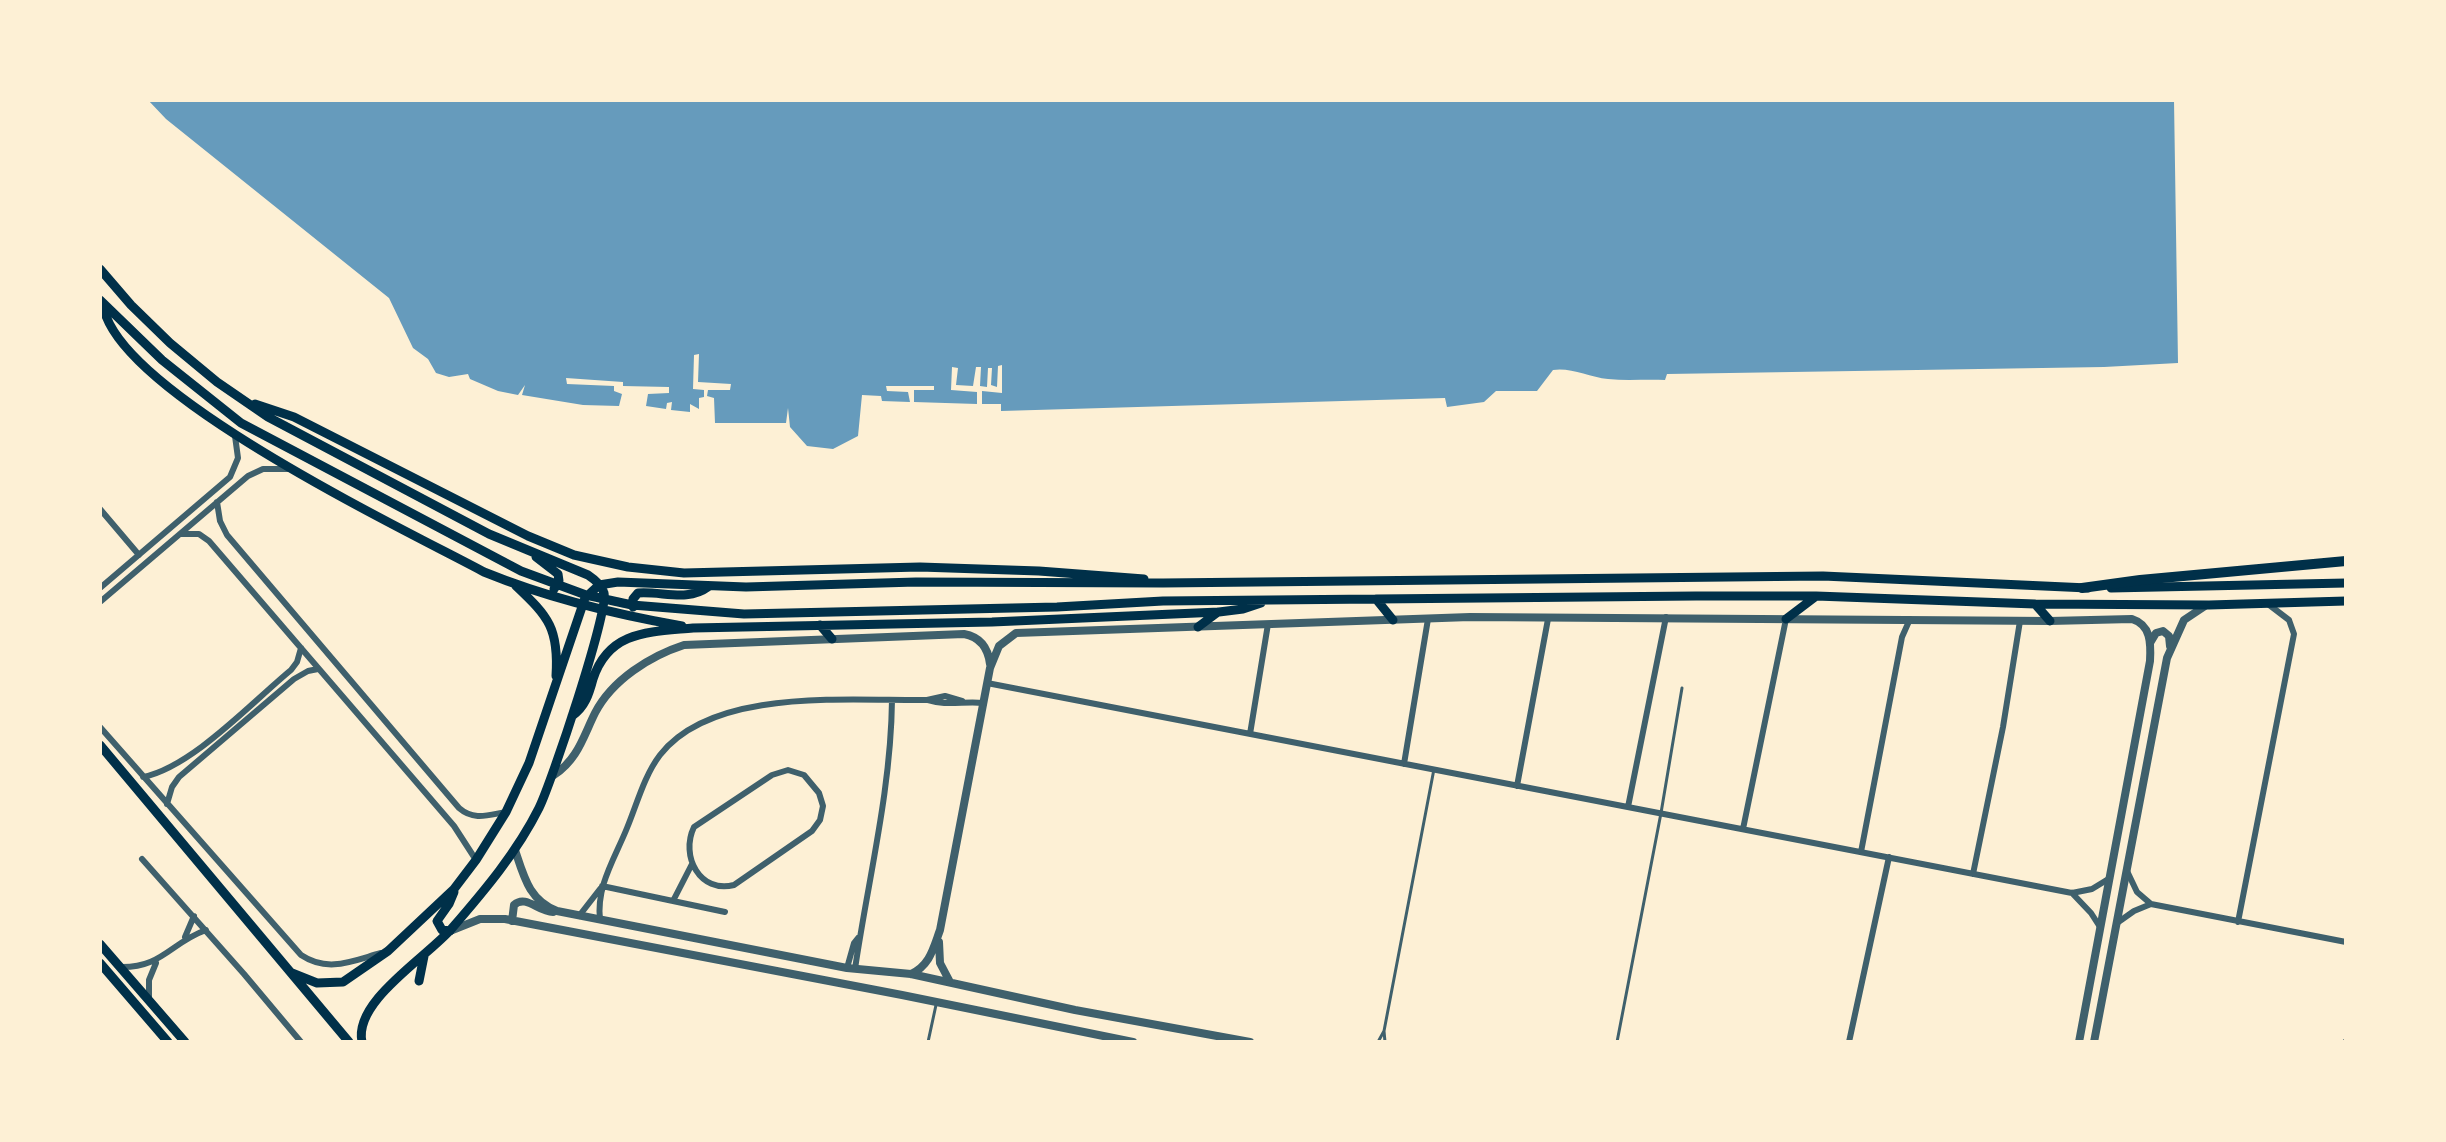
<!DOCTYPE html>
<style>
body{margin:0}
#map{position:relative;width:2446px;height:1142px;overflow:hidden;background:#fdf0d5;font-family:"Open Sans",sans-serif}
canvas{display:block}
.frame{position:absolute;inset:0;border:102px solid #fdf0d5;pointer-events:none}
</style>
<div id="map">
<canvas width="2446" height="1142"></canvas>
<div class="frame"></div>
</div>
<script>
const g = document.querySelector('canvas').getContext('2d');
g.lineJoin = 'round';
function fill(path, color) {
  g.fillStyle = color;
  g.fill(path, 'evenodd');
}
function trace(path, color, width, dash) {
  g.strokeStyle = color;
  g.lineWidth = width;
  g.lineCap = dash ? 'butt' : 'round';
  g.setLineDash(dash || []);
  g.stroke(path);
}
const water = new Path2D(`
 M148 100H2174L2178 363 2104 367 1667 374 1665 380C1646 379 1627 381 1608 379 1589 377 1570 367 1553 370L1537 391H1496L1484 402 1447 407 1445 398 1001 411V404H982V391L1002 393V365L998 366 997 387 991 385 992 368H988L987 387 980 386 981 367H976L973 386 956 385 958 368 952 367 951 390 977 392V404L914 402V390H934V386H886L887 391 908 392 910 402 882 401 881 396 862 395 858 436 833 449 807 446 790 427 788 408 786 423H715L714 398 707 396 708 390H730L731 384 698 382 699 354 694 355 693 389 704 390V397L699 398V409L690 404V412L671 410 672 402 667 403 666 409 646 406 648 394 669 393V387L623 386V382L566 378 567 384 614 386V391L622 394 619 406 583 405 522 395 525 385 518 395 498 391 470 379 468 374 449 377 436 373 428 359 413 348 389 298 166 119Z`);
const service = new Path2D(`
 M928 1042 936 1005
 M1378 1042 1384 1031
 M1385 1042 1384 1031 1434 769
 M1617 1042 1661 813 1682 688`);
const minor = new Path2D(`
 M217 502 220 521 227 535 459 808C474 821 488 815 506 812
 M100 509 139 555
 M180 534H199L209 541 454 826 476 860
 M100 588 230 477 238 458 235 436
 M100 602 248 476 263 469H288
 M987 683 2072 893 2092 889 2110 878
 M927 700 945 696 962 701
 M100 727 301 955C328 973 352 961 381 953
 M1250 734 1268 624
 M1404 764 1428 619
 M788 770 804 775 819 793 823 806 820 820 812 831 734 885C700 894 680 856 694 827L772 775Z
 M143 777C192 767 251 703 291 670L297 662 301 648
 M1517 786 1548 619
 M167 804 172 787 179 777 294 679 308 671 318 669
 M1628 807 1666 617
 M1743 829 1786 619
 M1861 852 1902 637 1910 619
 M142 859 244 974 301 1042
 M2127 871 2137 892 2151 904 2346 942
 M1973 874 2003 727 2020 621
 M602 886 725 912
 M2072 893 2091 913 2100 927
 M673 901 692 864
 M579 916 600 889
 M600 920C596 886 615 858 627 828 637 804 644 776 660 755 713 687 849 701 927 700 946 706 964 701 984 703
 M2238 922 2294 634 2289 620 2268 604
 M2117 923 2134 911 2151 904
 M185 937 194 916
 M120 967C162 968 170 943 206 930
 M847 968 854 943 858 938
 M855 969C868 880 891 791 892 700
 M149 998V980L156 963
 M1849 1042 1889 857
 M2345 1042 2346 1041`);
const tertiary = new Path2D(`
 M2150 643 2156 633 2163 631 2169 636 2170 646
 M554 775C578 759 583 737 595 713 612 680 650 656 684 645L964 634C980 637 988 647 990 664
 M515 850C524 877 529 900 557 911L847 968 911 974 1075 1010 1250 1042
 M512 921 514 905C526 894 538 912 553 912
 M450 931 480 919H505L902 995 1133 1042
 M939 942 940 963 950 982
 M911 974C930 965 933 949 940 930L990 668 999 646 1016 633 1470 617 2050 621 2132 619C2151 625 2151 643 2150 661L2079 1042
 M2094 1042 2167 658 2184 620 2205 606`);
const secondary = new Path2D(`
 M100 269 131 305 170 343 217 382 268 417 489 534 588 575C594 579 602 585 604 593 609 611 551 784 539 808 517 852 485 890 453 927 429 956 353 1001 362 1042
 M100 300 162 360 241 423 521 571 586 595 632 605 744 614 1057 607 1163 601 1696 596H1816L2035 604 2209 605 2346 601
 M103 304C113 391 406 530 484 572 548 598 613 614 682 626
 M255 404 294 417 528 536 574 555 628 567 684 573 920 567 1039 571 1144 579
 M536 557 558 574 559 581 554 589
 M516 586C549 617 559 629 556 676
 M2111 588 2346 583
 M1376 599 1393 620
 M2035 604 2050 621
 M633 607V599L638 593C662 591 688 602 708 587
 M1786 619 1815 597
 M820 625 832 639
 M1198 627 1218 612
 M572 716C585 707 589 694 593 679 609 630 650 632 693 628L992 622 1219 612 1243 609 1261 603
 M100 745 349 1042
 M450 931 442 930 437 921 449 904 454 892
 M100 944 185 1042
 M100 963 168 1042
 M292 973 317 983 343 982 388 951 454 889 476 860 506 812 529 763 585 598 599 585 618 582 746 587 916 582 1163 583 1823 576 2088 588
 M419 981 424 956`);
const trunk = new Path2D(`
 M2082 588 2140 580 2346 561`);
fill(water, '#669bbc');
trace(service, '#3f606c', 3);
trace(minor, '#3f606c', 6);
trace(tertiary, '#3f606c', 8);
trace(secondary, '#003049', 9);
trace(trunk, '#003049', 10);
</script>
